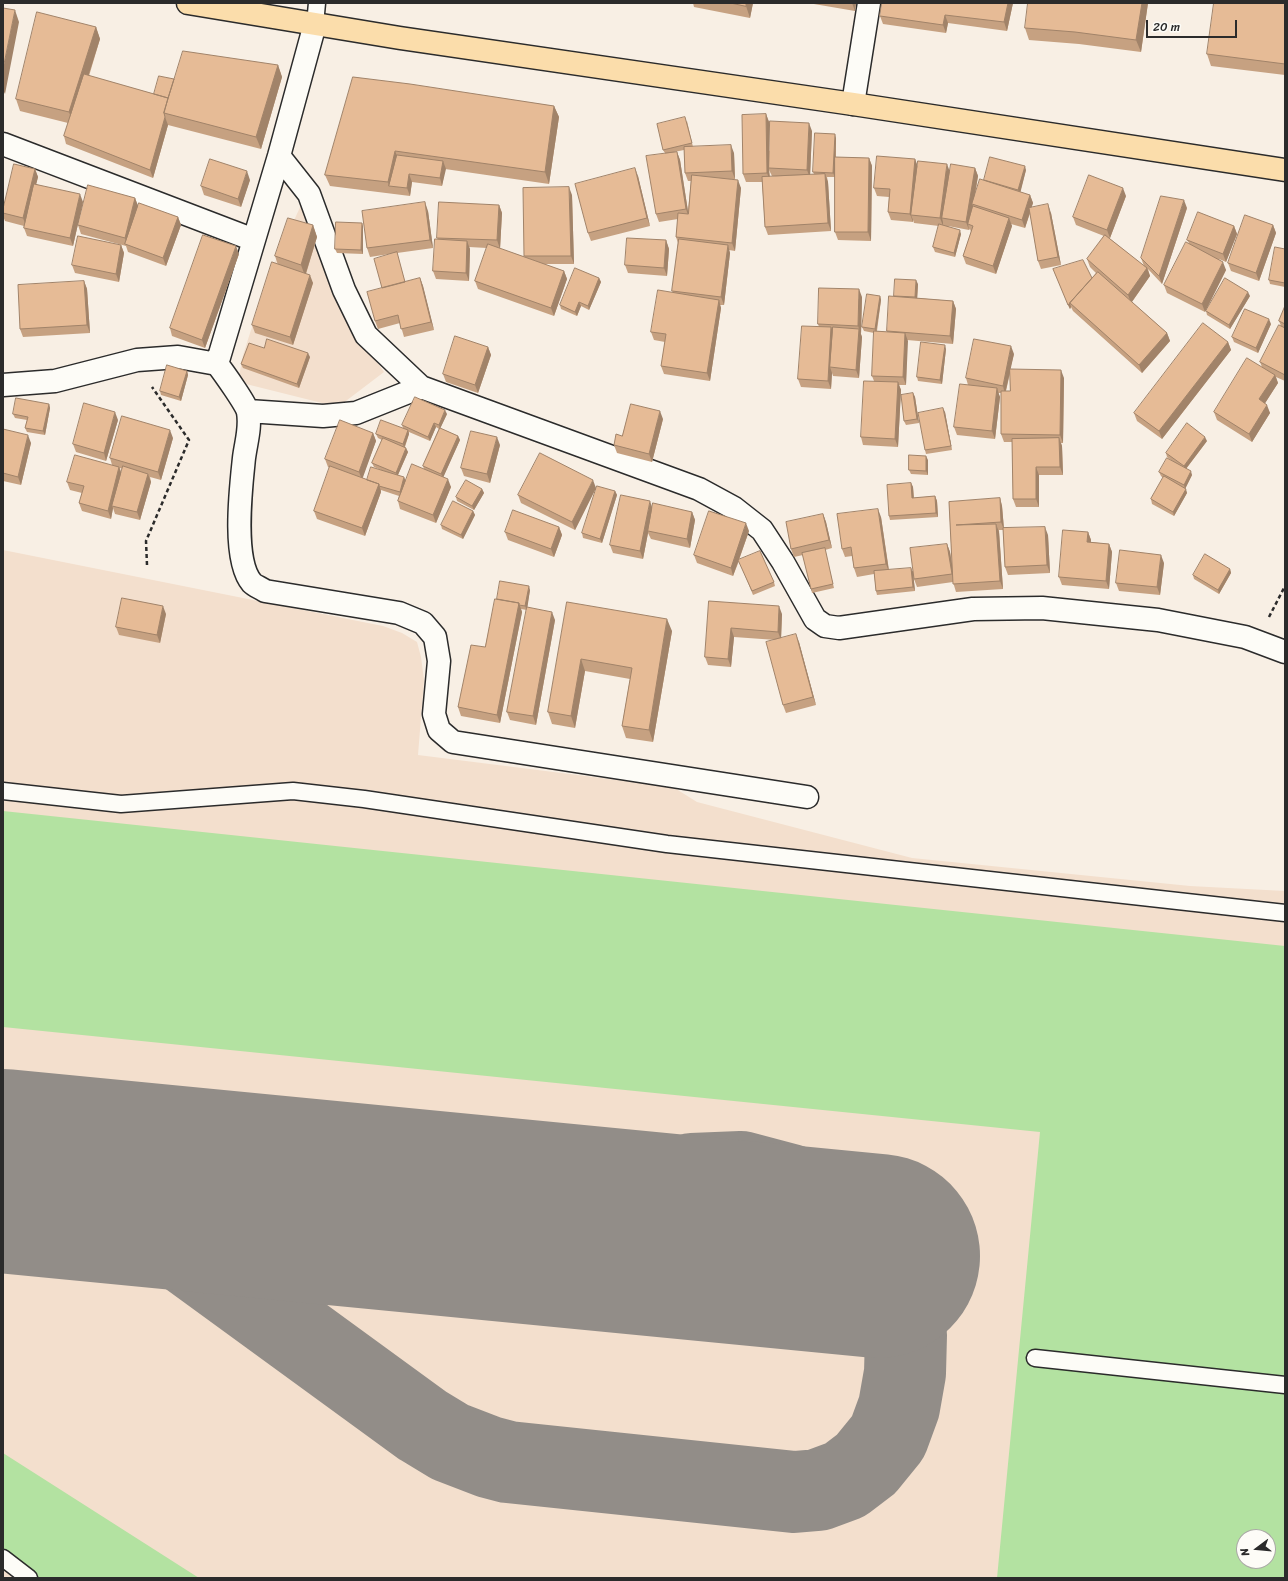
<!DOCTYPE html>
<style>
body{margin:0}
#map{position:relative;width:1288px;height:1581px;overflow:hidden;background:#f8efe4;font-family:Sriracha,sans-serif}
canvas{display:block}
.frame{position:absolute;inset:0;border:4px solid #2b2b2b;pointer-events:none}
.north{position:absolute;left:1236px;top:1529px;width:40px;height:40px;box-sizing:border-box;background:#fdfcf7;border:1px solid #a9a8a5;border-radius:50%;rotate:254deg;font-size:11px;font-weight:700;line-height:16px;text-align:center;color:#2b2b2b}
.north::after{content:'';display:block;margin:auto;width:14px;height:18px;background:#2b2b2b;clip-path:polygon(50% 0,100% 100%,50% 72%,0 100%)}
.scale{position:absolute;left:1146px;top:20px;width:91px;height:18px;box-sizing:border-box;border:2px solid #2b2b2b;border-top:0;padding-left:5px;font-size:12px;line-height:14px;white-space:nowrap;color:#2b2b2b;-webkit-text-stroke:3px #fdfcf7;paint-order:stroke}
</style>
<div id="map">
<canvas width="1288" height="1581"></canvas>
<div class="frame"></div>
<div class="north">N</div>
<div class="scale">20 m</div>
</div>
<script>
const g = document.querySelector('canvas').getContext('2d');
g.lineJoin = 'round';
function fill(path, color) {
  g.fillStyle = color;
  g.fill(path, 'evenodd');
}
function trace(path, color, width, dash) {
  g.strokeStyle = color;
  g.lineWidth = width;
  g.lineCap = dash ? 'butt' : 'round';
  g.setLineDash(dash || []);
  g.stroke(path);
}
const built = new Path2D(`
 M302 203 346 316 384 372 338 407 238 382 243 355 268 277Z
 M3 550 383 626 402 633 417 642 421 657 424 680 418 755 673 787 697 802 912 858 1190 886 1285 891V1578H3ZM1244 1537H1268V1561H1244Z`);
const green = new Path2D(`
 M3 811 1285 946V1578H997L1040 1132 3 1027ZM1244 1537H1268V1561H1244Z
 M3 1453 199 1578H18L3 1565Z`);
const taxiway = new Path2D(`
 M31 1174 78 1186 123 1207 422 1425 450 1442 489 1457 508 1462 794 1492 818 1490 845 1480 866 1464 888 1437 899 1407 905 1373 906 1335 894 1293 878 1256 840 1212 790 1185 741 1172 692 1174 583 1215 546 1222 516 1221`);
const runway = new Path2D(`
 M3 1171 878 1256`);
const path = new Path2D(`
 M147 565 146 541 189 440 152 387
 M1269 617 1285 586`);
const lane = new Path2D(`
 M315 24 317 3
 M3 791 121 804 293 791 364 799 667 844 1285 913
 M1035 1358 1285 1385
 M3 1558 29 1578`);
const street = new Path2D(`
 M853 104 869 3
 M3 144 254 240
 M279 156 309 194 344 290 366 335 421 387 699 489 734 508 762 530 783 562 815 619 825 626 839 628 973 609 1042 608 1158 620 1245 637 1285 652
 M217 364C224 373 246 404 248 412 251 428 246 442 244 458 241 487 232 560 252 583 255 586 261 588 265 591L399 613 423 623 435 637 439 661 434 714 439 730 453 742 807 797
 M3 385 55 381 137 360 178 357 217 364 279 156 315 24
 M248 411 323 416 356 413 421 387`);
const primary = new Path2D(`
 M188 3 400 38 853 104 1285 170`);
const wall = new Path2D(`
 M693 3H753L750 18 694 7Z
 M808 3H856L855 11Z
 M1013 3 1007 31 948 23 946 33 883 24 880 16Z
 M1148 3 1141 52 1079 44 1029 40 1025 28Z
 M1285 3V75L1211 66 1207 54Z
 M96 27 100 39 89 76 154 94 174 79 278 65 282 77 261 149 168 125 153 178 66 144 64 136 68 123 20 111 16 99Z
 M353 77 554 106 559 117 549 184 445 169 442 186 412 182 410 196 330 186 325 175Z
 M766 114 769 122V151L812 131 810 175 814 174 813 172 836 138V157L869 158 872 166 871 241 838 240 835 232V164V177H827L828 182 831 231 768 235 765 227 762 182H746L743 174ZM769 170 772 176H776L770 177Z
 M687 121 693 147 734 153 735 179H730L741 188 735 251 729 250 730 253 724 305H720L721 308 710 381 664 374 661 366 665 342 654 340 651 332 673 292 672 291 678 243 676 237 678 219 659 222 656 214 665 153 663 150ZM684 150 685 173 688 181H691L688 211 680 160 677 152H674Z
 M915 159 917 166 950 172 975 168 978 176 975 196 984 180 1026 170 1020 192 1030 195 1033 203 1031 208 1051 213 1061 265 1041 269 1038 261 1030 213 1025 228 1011 224 1012 226 996 274 966 264 963 256 971 232 970 229 969 230 948 226 961 234 955 257 935 252 933 247 939 226 914 223 913 220V222L891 220 888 212 889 197 877 196 874 188Z
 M35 169 38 177 36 184 83 202 73 246 27 236 24 228V226L5 221 3 216V209Z
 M638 176 650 226 591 241 588 233Z
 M250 180 241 207 204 195 201 186Z
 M572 195 574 264H544L564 271 567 279 554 316 478 289 475 281 487 248 469 247 470 249 469 281 436 279 433 271 438 239 437 238 499 205 502 213 500 249 525 257 524 256Z
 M1126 196 1110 238H1109L1144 266 1141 258 1187 208 1162 284 1148 269 1150 276 1132 302 1167 333 1170 341 1142 373 1073 311 1071 307 1070 309 1053 269 1092 278 1096 273 1090 267 1087 259 1104 236 1076 225 1073 217Z
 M135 198 138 206 178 217 181 225 166 266 128 252 126 246 81 234 78 225Z
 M428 211 433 248 397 253 405 282 420 278 423 286 434 330 404 337 400 323 378 329 375 321 382 288 396 253 370 257 367 248Z
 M362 223 363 227V254L337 253 335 249Z
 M313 225 317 237 306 274 313 283 293 345 255 333 252 325 278 265 275 256Z
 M1273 225 1276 233 1259 281 1231 271 1228 263Z
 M1234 226 1237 234 1226 262 1219 259 1226 270 1205 312 1167 293 1164 285 1189 243 1187 240Z
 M666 240 669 249 667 276 628 273 625 265Z
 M121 245 124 253 119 282 75 273 72 265Z
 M1285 249V287L1270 284 1269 280Z
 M239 254 205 348 172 336 170 328Z
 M599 278 601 282 589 310 581 306 577 316 561 309 560 305Z
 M84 281 87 289 90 333 23 337 20 329Z
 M918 284 917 298 953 301 956 309 953 344 907 340 906 385H899L901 390 898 447 863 445 861 437 874 381 872 376 874 333 864 331 862 327 880 296 881 300 877 331 887 332V331L894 296Z
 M1250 296 1230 329 1207 315 1206 311Z
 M862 297 861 334 862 337 859 378 833 376 832 373 831 389 801 387 798 379 819 327 818 324Z
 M1285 306V381L1276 377 1278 383 1265 403 1270 413 1252 442 1217 420 1214 412 1262 367 1260 362 1281 326 1279 321Z
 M1271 324 1258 353 1234 342 1232 337Z
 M1228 342 1231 350 1162 439 1137 421 1134 413Z
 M488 347 491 355 478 393 446 382 443 374Z
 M264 348 310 357 299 388 243 368 241 364Z
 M946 349 942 384 918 381 917 377Z
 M1014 354 1010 369 1064 378 1063 443H1061L1062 446 1063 475H1039V507H1016L1013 499 1012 442H1004L1001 434V393H998L1000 397 995 439 957 435 954 427 968 385 966 378ZM1010 373V391H1006Z
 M187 371 188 375 181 401 161 395 160 391Z
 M913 393 915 397 919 423 906 425 904 421Z
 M49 404 50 408 45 435 27 432 25 428 27 420 15 418 13 414Z
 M945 412 952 450 926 454 925 450Z
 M447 414 440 428 458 436 460 440 443 477 451 487 436 523 400 509 398 501 399 496 381 490V492L365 536 317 519 314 511 330 468 328 467 325 459 373 433 376 441 362 478 367 480 381 470 374 467 372 463 382 440 378 438 376 434 403 428 402 425ZM436 427 439 429 423 466 424 469 406 481 398 475 408 452 405 447 409 434V432L430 441Z
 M663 419 652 462 617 453 614 445 622 436Z
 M118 420 106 461 76 452 73 444Z
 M3 429 31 443 21 485 3 481Z
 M173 438 161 480 150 477 151 482 140 520 115 514 113 508 111 519 82 511 79 503 82 493 70 490 67 482 112 465 110 458ZM120 468 123 469 121 473Z
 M1207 441 1186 469 1192 475 1185 489 1187 493 1174 516 1152 504 1151 499 1163 478 1161 476 1159 472 1175 463 1167 457 1166 453Z
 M500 445 490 483 464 476 461 468Z
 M928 460V475L911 474 909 470Z
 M911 483 913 487 914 498 935 496 937 501 938 517 890 520 889 516Z
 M596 488 575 530 521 503 518 495Z
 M482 489 484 493 474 510 457 501 456 497Z
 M615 491 617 495 602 543 583 538 582 533Z
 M1000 498 1002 506 1004 528 1048 535 1050 573 1008 575 1005 567 1003 530H999L1003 589 956 592 953 582 917 587 914 579 913 573 915 591 877 595 876 591 874 574 857 577 854 568 852 556 845 557 842 549 881 517 889 570 913 571 947 544 950 552 952 564 949 502Z
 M652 508 692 512 695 520 690 548 651 539 648 533 643 559 613 553 610 545Z
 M473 511 475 515 463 539 442 529 441 525Z
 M823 514 826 522 832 548 825 550 834 588 812 593 803 555 794 557 791 549Z
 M559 527 562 535 554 557 508 540 505 532Z
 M749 531 739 560 774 582 775 586 753 595 739 561 733 576 697 563 694 555Z
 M1088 532 1091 540V542L1109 544 1112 552 1109 589 1062 585 1059 577Z
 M1164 563 1160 595 1119 591 1116 583Z
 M1230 569 1231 573 1219 594 1194 579 1193 575Z
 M530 590 527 607 555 620 536 725 510 720 507 712 527 610 521 609 522 612 500 723 461 716 458 707 485 647 497 599Z
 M709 601 782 614 781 638 799 642 816 705 786 713 783 705 776 640 734 637 731 667 708 665 705 657Z
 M567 602 672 631 653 742 626 738 622 726 630 679 585 671 575 728 552 724 548 712Z
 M166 614 160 643 119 635 116 627Z`);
const shadedWall = new Path2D(`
 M746 3H753L750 18 746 6Z
 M852 3H856L855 11Z
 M1008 3H1013L1007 31 1004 22Z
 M1142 3H1148L1141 52 1136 40Z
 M15 10 19 22 5 94 3 90V69Z
 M945 15 948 23 946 33 943 25Z
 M96 27 100 39 73 124 69 112Z
 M278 65 282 77 261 149 256 137Z
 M554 106 559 117 549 184 545 172Z
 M766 114 769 122V170L770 181 767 173Z
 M165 117 168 125 153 178 150 170Z
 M809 123 812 131 810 178 807 170Z
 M835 134 836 138 835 177 833 173Z
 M731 145 734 153 735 179 732 171Z
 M395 151 400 163 389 186 388 182Z
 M677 152 680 160 689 218 686 209Z
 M869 158 872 166 871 241 868 232Z
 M915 159 918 167 911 215 913 220V222L910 214Z
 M443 161 446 169 442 186 440 178Z
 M947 164 950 172 942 218 943 222V226L940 218Z
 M1025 166 1026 170 1020 194 1018 190Z
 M635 168 638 176 650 226 647 218Z
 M975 168 978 176 973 204H972L973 206 968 224 969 230 966 222Z
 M35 169 38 177 26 226 23 218Z
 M247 171 250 180 241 207 238 199Z
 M409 174 412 182 410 196 407 188Z
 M825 174 828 182 831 231 828 223Z
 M738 180 741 188 735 251 732 243Z
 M569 187 572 195 574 264 571 256Z
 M1123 188 1126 196 1110 238 1107 230Z
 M80 194 83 202 73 246 70 238Z
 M1030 195 1033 203 1025 228 1022 220Z
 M135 198 138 206 127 245 125 238Z
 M1184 200 1187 208 1162 284 1159 276Z
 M425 202 428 211 433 248 430 240Z
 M1048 204 1051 213 1061 265 1058 257Z
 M499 205 502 213 500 249 497 240Z
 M178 217 181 225 166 266 163 258Z
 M1009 218 1012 226 996 274 993 266Z
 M362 223 363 227V254L361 250Z
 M313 225 317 237 305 276 301 265Z
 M1273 225 1276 233 1259 281 1256 273Z
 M1234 226 1237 234 1226 262 1223 254Z
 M960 230 961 234 955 257 954 253Z
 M666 240 669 249 667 276 664 268Z
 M467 241 470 249 469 281 466 273Z
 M121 245 124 253 119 282 116 274Z
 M728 245 730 253 724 305 721 297Z
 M236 246 239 254 205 348 202 340Z
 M1223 262 1226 270 1205 312 1202 304Z
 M1147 268 1150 276 1131 303 1128 295Z
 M564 271 567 279 554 316 551 308Z
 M310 275 313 283 293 345 290 337Z
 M420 278 423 286 434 330 431 322Z
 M599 278 601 282 589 310 588 306Z
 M916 280 918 284 917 302 915 297Z
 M84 281 87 289 90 333 87 325Z
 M859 289 862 297 861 334 858 326Z
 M1248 292 1250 296 1230 329 1229 325Z
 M880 296 881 300 876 333 875 329Z
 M719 300 721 308 710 381 707 373Z
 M953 301 956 309 953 344 950 336Z
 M579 302 581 306 577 316 575 312Z
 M1070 303 1071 307 1070 309 1068 305Z
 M1269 319 1271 324 1258 353 1256 348Z
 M831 327 834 335 830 367 832 373 831 389 828 381Z
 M859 329 862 337 859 378 856 370Z
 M905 333 908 341 906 385 903 377Z
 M1167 333 1170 341 1142 373 1139 365Z
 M1228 342 1231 350 1162 439 1159 431Z
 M945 345 946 349 942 384 940 380Z
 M1011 346 1014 354 1005 394 1003 386Z
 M488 347 491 355 478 393 475 385Z
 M308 353 310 357 299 388 297 384Z
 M1061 370 1064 378 1063 443 1060 435Z
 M187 371 188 375 181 401 179 397Z
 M1275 375 1278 383 1262 408 1259 399Z
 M898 382 901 390 898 447 895 439Z
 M997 388 1000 397 995 439 992 431Z
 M913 393 915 397 919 423 917 419Z
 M49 404 50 408 45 435 43 431Z
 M1267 405 1270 413 1252 442 1249 434Z
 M943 408 945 412 952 450 951 446Z
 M445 410 447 414 440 429 439 425Z
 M660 411 663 419 652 462 649 454Z
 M115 412 118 420 106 461 104 453Z
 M434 423 436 427 430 441 428 437Z
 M170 430 173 438 161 480 158 472Z
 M408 430 409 434 404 448 403 444Z
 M373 433 376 441 362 480 359 472Z
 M28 435 31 443 21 485 18 477Z
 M458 436 460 440 443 478 441 474Z
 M497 437 500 445 490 483 487 474Z
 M1205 437 1207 441 1185 470 1184 466Z
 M1059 438 1062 446 1063 475 1060 467Z
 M406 448 408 452 397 477 396 473Z
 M926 456 928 460V475L926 471Z
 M119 467 122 475 112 506 113 508 111 519 108 511Z
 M1036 467 1039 475V507L1036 499Z
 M1191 471 1192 475 1185 489 1184 485Z
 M148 474 151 482 140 520 137 512Z
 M404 477 406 481 401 496 400 492Z
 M448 479 451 487 436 523 433 515Z
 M593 480 596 488 575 530 572 522Z
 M911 483 913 487 914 502 912 498Z
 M379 484 381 492 365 536 362 528Z
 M482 489 484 493 474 510 472 506Z
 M1186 489 1187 493 1174 516 1173 512Z
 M615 491 617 495 602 543 600 539Z
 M935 496 937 501 938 517 936 513Z
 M1000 498 1002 506 1004 530 1001 522Z
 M650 501 653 510 648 531V533L643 559 640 551Z
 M878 509 881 517 889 572 886 564Z
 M473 511 475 515 463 539 461 535Z
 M692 512 695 520 690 548 687 539Z
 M823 514 826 522 832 548 829 540Z
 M746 523 749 531 733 576 731 568Z
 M996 524 999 532 1003 589 1000 581Z
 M559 527 562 535 554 557 551 549Z
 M1045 527 1048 535 1050 573 1047 565Z
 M1088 532 1091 540 1090 550 1087 542Z
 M947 544 950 552 955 582 952 574Z
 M1109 544 1112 552 1109 589 1106 581Z
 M1161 555 1164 563 1160 595 1157 587Z
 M911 568 913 572 915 591 913 587Z
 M1230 569 1231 573 1219 594 1218 590Z
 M529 586 530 590 527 610 525 606Z
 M519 603 522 612 500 723 497 715Z
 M163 606 166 614 160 643 157 635Z
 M779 606 782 614 781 640 778 632Z
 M552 612 555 620 536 725 533 716Z
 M667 619 672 631 653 742 649 730Z
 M731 628 734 637 731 667 728 659Z
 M796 634 799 642 816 705 813 697Z
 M581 659 585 671 575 728 571 716Z`);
const building = new Path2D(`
 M731 3H746V6Z
 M882 3H1008L1004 22 945 15 943 25 880 16Z
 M1028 3H1142L1136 40 1075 32 1025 28Z
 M1214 3H1285V64L1207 54Z
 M3 8 15 10 3 69Z
 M37 12 96 27 69 112 16 99Z
 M183 51 278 65 256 137 164 113Z
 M84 74 168 98 164 113 165 117 150 170 64 136Z
 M159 76 174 79 168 98 154 94Z
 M353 77 410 84 554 106 545 172 395 151 388 182 325 175Z
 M766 114 767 173 743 174 742 115Z
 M685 117 692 143 663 150 657 124Z
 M770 121 809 123 807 170 769 168Z
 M815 133 835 134 833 173 813 172Z
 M731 145 732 171 685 173 684 147Z
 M677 152 686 209 656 214 646 156Z
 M397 155 443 161 440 178 409 174 407 188 389 186Z
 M877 156 915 159 910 214 888 212 890 189 874 188Z
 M835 157 869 158 868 232H835Z
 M990 157 1025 166 1018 190 984 180Z
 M210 159 247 171 238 199 201 186Z
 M918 161 947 164 940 218 911 215Z
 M14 164 35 169 23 218 3 213V209Z
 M951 164 975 168 966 222 942 218Z
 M635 168 647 218 588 233 575 184Z
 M825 174 828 223 765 227 762 177Z
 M692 175 738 180 732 243 676 237 678 213 688 214Z
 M1089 175 1123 188 1107 230 1073 217Z
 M980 179 1030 195 1022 220 972 204Z
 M34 184 80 194 70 238 24 228Z
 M88 185 135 198 125 238 78 225Z
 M569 187 571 256H524L523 188Z
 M1161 196 1184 200 1159 276 1141 258Z
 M425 202 430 240 367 248 362 211Z
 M439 202 499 205 497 240 437 238Z
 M139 203 178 217 163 258 125 244Z
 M1048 204 1058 257 1038 261 1029 208Z
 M973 206 1009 218 993 266 963 256 973 226 968 224Z
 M1198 212 1234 226 1223 254 1187 240Z
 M1245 215 1273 225 1256 273 1228 263Z
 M288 218 313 225 301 265 275 256Z
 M336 222 362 223 361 250 335 249Z
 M939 224 960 230 954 253 933 247Z
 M203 235 236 246 202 340 170 328Z
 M1105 235 1147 268 1128 295 1087 259Z
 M78 236 121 245 116 274 72 265Z
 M627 238 666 240 664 268 625 265Z
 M435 239 467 241 466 273 433 271Z
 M679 239 728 245 721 297 672 291Z
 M1186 242 1223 262 1202 304 1164 285Z
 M488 244 564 271 551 308 475 281Z
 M1275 247 1285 249V283L1269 280Z
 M397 252 405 282 382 288 374 259Z
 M1083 260 1092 278 1068 305 1053 269Z
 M272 262 310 275 290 337 252 325Z
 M575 268 599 278 588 306 579 302 575 312 560 305Z
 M1098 272 1167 333 1139 365 1070 303Z
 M420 278 431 322 401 329 398 315 375 321 367 292Z
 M1225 278 1248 292 1229 325 1206 311Z
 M895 279 916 280 915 297 894 296Z
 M84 281 87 325 20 329 18 285Z
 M819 288 859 289 858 326 818 324Z
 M658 290 719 300 707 373 661 366 666 334 651 332Z
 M867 294 880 296 875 329 862 327Z
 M889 296 953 301 950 336 887 331Z
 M1285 306V324L1279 321Z
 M1245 309 1269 319 1256 348 1232 337Z
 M1203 323 1228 342 1159 431 1134 413Z
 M1279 325 1285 328V375L1260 362Z
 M802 326 831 327 828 381 798 379Z
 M833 327 859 329 856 370 830 367Z
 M874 331 905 333 903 377 872 376Z
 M455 336 488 347 475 385 443 374Z
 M267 339 308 353 297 384 241 364 249 343 264 348Z
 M974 339 1011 346 1003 386 966 378Z
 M921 342 945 345 940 380 917 377Z
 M1247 358 1275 375 1259 399 1267 405 1249 434 1214 412Z
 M167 365 187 371 179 397 160 391Z
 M1010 369 1061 370 1060 435 1001 434V391H1010Z
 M864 381 898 382 895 439 861 437Z
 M960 384 997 388 992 431 954 427Z
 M913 393 917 419 904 421 901 395Z
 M415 397 445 410 439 425 434 423 428 437 402 425Z
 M16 398 49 404 43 431 25 428 28 417 13 414Z
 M84 403 115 412 104 453 73 444Z
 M631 404 660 411 649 454 614 445 616 434 622 436Z
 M943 408 951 446 925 450 918 413Z
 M122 416 170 430 158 472 110 458Z
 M340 420 373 433 359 472 325 459Z
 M381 420 408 430 403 444 376 434Z
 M1187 423 1205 437 1184 466 1166 453Z
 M440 428 458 436 441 474 423 466Z
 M3 429 28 435 18 477 3 473Z
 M471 431 497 437 487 474 461 468Z
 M383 438 406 448 396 473 372 463Z
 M1059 438 1060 467H1036V499H1013L1012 439Z
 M540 453 593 480 572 522 518 495Z
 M75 455 119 467 108 511 79 503 84 486 67 482Z
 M909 455 926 456V471L909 470Z
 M1167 458 1191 471 1184 485 1159 472Z
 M412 464 448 479 433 515 398 501Z
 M123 466 148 474 137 512 112 506Z
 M330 466 379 484 362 528 314 511Z
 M371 467 404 477 400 492 379 486V484L367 480Z
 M1164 476 1186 489 1173 512 1151 499Z
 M466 480 482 489 472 506 456 497Z
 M911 483 912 498 935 496 936 513 889 516 887 485Z
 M597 486 615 491 600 539 582 533Z
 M621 495 650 501 640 551 610 545Z
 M1000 498 1001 522 956 525 996 524 1000 581 953 584 949 502Z
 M453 501 473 511 461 535 441 525Z
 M653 503 692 512 687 539 648 531Z
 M878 509 886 564 854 568 851 547 842 549 837 514Z
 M513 510 559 527 551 549 505 532Z
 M709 511 746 523 731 568 694 555Z
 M823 514 829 540 791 549 786 522Z
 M1045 527 1047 565 1005 567 1003 528Z
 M1063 530 1088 532 1087 542 1109 544 1106 581 1059 577Z
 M947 544 952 574 914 579 910 548Z
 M825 548 833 584 811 589 802 553Z
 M1120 550 1161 555 1157 587 1116 583Z
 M760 551 774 582 752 591 738 560Z
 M1205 554 1230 569 1218 590 1193 575Z
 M911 568 913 587 876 591 874 571Z
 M500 581 529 586 525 606 519 605V603L497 599Z
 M122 598 163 606 157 635 116 627Z
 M495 599 519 603 497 715 458 707 471 645 485 647Z
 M709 601 779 606 778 632 731 628 728 659 705 657Z
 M567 602 667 619 649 730 622 726 632 668 581 659 571 716 548 712Z
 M527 607 552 612 533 716 507 712Z
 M796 634 813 697 783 705 766 642Z`);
fill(built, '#f3dfcd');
fill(green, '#b3e2a1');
trace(taxiway, '#928d88', 82);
trace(runway, '#928d88', 204);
trace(lane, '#2b2b2b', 19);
trace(street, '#2b2b2b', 25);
trace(primary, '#2b2b2b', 25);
trace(path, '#2b2b2b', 2.5, [4, 3]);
trace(lane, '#fdfcf7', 16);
trace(street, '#fdfcf7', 22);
trace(primary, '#fbddab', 22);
fill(wall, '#c6a181');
fill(shadedWall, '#a18369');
fill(building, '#e6bb96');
trace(building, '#a18369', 1);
</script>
